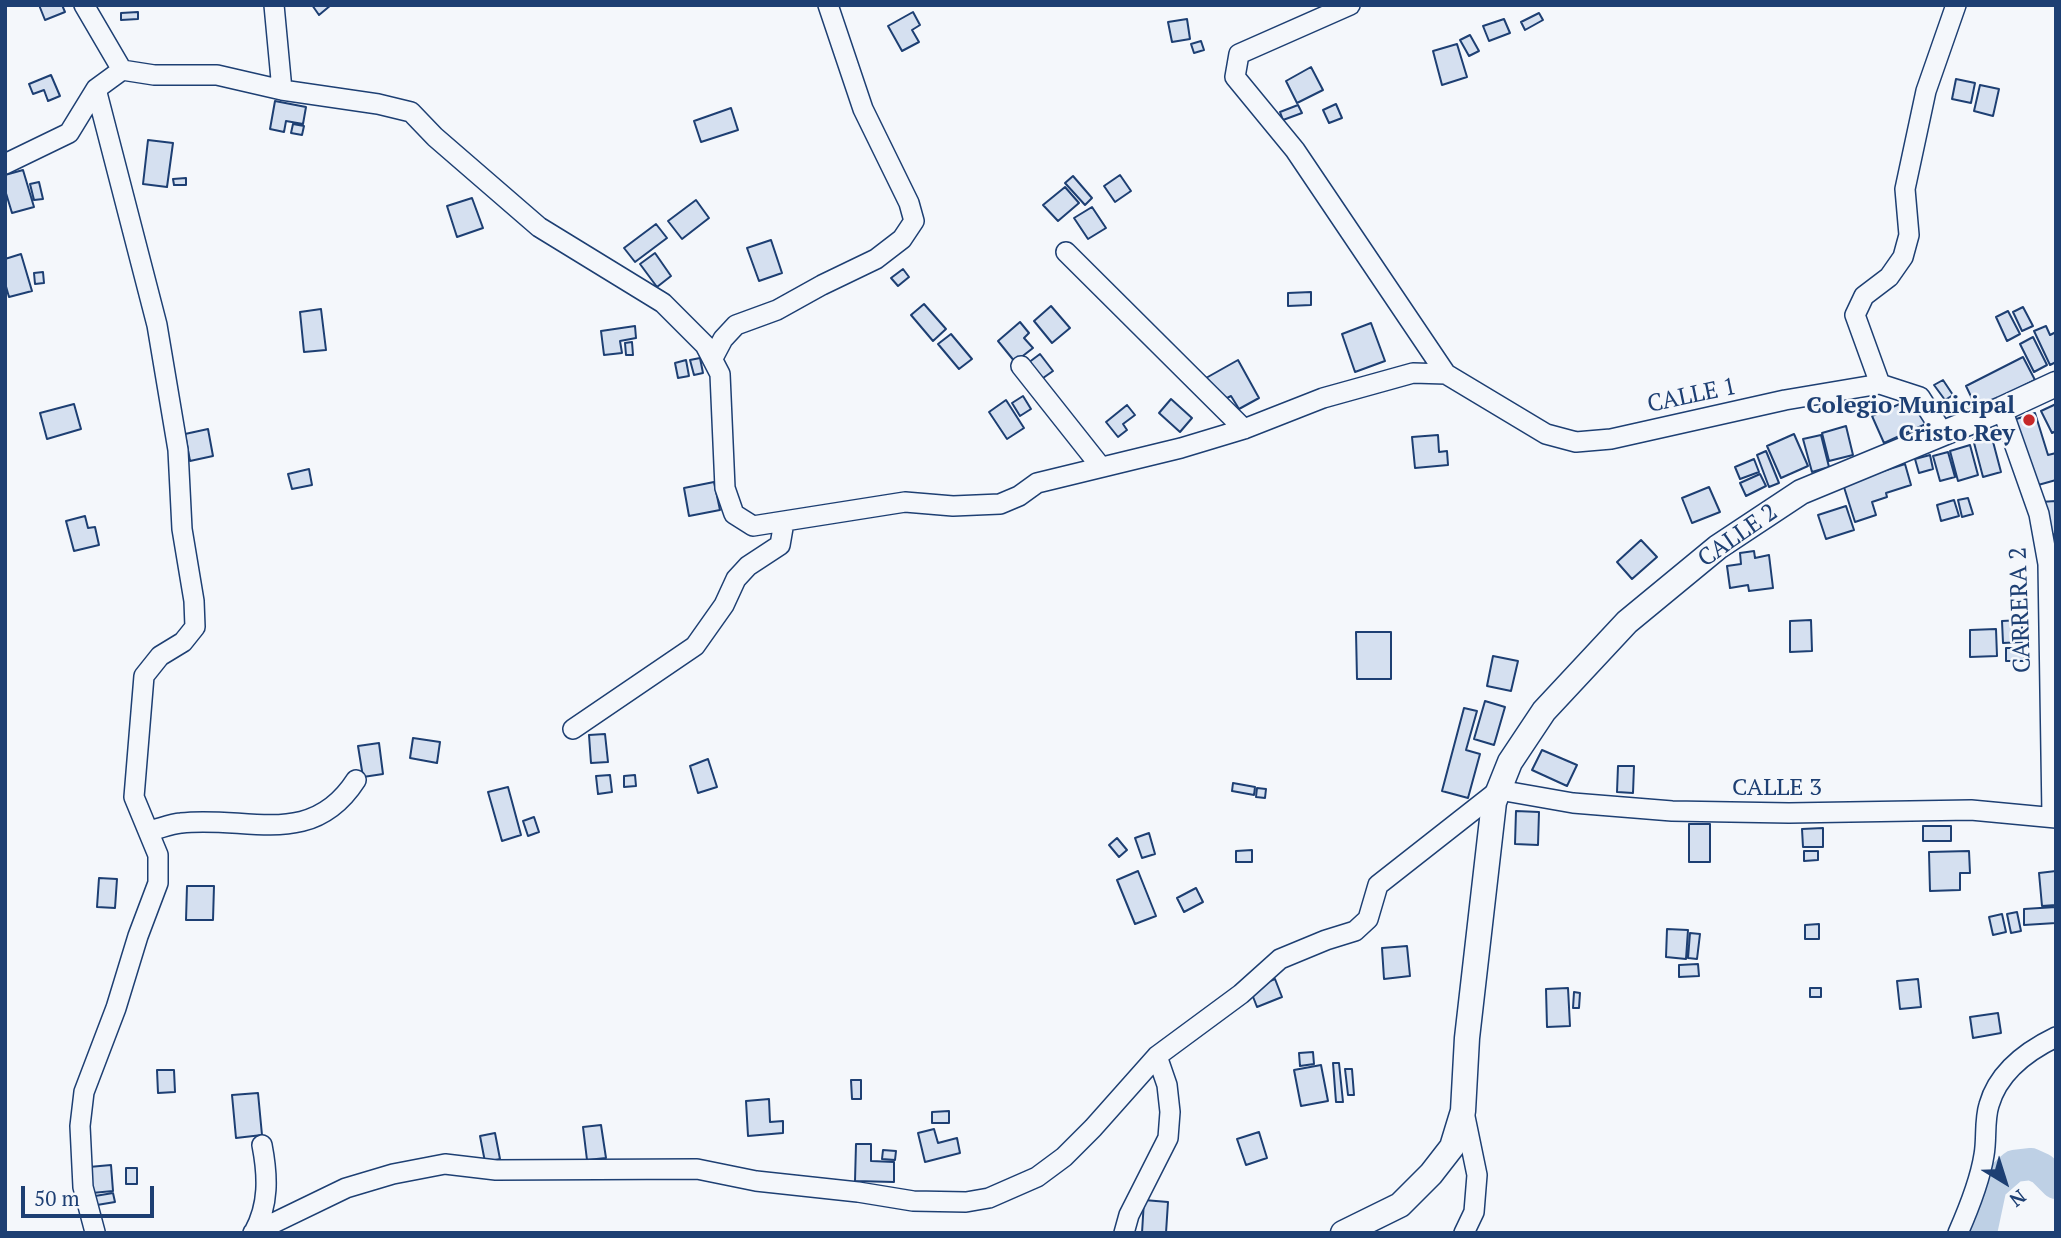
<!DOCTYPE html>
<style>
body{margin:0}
#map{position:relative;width:2061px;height:1238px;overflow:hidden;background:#f4f7fb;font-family:"PT Serif",serif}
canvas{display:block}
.frame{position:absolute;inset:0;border:7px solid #1d3f73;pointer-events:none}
.north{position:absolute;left:1970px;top:1147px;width:70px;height:70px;-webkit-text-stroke:5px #f4f7fb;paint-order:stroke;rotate:142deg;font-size:19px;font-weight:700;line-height:28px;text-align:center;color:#1d3f73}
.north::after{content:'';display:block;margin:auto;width:24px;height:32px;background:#1d3f73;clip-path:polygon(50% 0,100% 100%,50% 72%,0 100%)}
.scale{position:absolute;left:21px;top:1186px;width:133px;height:32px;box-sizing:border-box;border:4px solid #1d3f73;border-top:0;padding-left:9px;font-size:21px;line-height:24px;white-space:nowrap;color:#1d3f73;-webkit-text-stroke:5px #f4f7fb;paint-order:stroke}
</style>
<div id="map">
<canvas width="2061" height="1238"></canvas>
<div class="frame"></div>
<div class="north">N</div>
<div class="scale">50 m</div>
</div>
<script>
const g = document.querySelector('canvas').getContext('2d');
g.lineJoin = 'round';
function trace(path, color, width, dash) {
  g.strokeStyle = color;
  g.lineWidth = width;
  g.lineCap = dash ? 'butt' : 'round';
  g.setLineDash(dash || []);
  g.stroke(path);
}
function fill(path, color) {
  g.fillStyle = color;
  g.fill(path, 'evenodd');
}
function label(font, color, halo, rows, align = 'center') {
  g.font = font + ' "PT Serif",serif';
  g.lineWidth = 5;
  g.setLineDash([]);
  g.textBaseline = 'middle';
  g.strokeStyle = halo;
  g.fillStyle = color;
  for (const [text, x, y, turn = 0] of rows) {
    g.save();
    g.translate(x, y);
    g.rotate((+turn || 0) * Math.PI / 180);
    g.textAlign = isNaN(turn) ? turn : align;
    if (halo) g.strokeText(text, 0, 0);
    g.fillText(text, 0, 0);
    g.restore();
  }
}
const river = new Path2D(`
 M1981 1233 1991 1186 2014 1166 2031 1164 2042 1169 2056 1183`);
const building = new Path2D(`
 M39 5H62L65 12 45 20Z
 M312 5H331L319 15Z
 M138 12V19L121 20V13Z
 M913 12 920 25 912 30 919 42 902 51 888 26Z
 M1539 13 1543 20 1525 30 1521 22Z
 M1187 19 1190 39 1172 42 1168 22Z
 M1504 19 1510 33 1489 41 1483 26Z
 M1470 35 1479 51 1469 56 1460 40Z
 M1201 41 1204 50 1194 53 1191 44Z
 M1457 44 1467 77 1442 85 1433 51Z
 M1311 67 1323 90 1297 103 1286 81Z
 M51 75 60 96 48 101 44 90 33 94 29 84Z
 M1956 79 1975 83 1971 103 1952 99Z
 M1980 85 1999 89 1993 116 1974 111Z
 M275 101 306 107 303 124 286 121 284 132 270 129Z
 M1336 104 1342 118 1329 123 1323 110Z
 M1298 105 1302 113 1283 120 1280 112Z
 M731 108 738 130 701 142 694 121Z
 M293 124 304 126 302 135 291 133Z
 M148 140 173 143 167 187 143 184Z
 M23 170 34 207 12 213 5 190V175Z
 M1120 175 1131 191 1115 202 1104 186Z
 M1073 176 1092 198 1085 205 1065 183Z
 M186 178V185H174L173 179Z
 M39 182 43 199 34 200 30 184Z
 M1065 187 1079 203 1058 221 1043 205Z
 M472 198 483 228 457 237 447 206Z
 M696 200 709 218 682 239 668 221Z
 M1092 207 1106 228 1088 239 1074 218Z
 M656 224 667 238 635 262 624 248Z
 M771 240 782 273 759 281 747 248Z
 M655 253 671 276 657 287 640 264Z
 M21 254 32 291 9 297 5 283V259Z
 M903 269 909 277 898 286 891 278Z
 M43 272 44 283 35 284 34 273Z
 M1311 292V305L1288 306V293Z
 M924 304 946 329 933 341 911 315Z
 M1051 306 1070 328 1052 343 1034 321Z
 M2023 307 2033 326 2022 331 2013 312Z
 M321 309 326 350 304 352 300 312Z
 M2008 311 2020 334 2007 341 1996 317Z
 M1020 322 1029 333 1024 338 1033 348 1015 362 998 341Z
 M1371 323 1385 361 1355 372 1342 334Z
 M635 326 636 338 620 341 622 353 604 355 601 331Z
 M2046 326 2050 335 2056 332V362L2050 365 2034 331Z
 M951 334 972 359 959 369 938 344Z
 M2033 337 2047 365 2034 372 2020 344Z
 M632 342 633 355H626L625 343Z
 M1040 354 1053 371 1036 383 1024 366Z
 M2023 357 2035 380 1977 409 1966 386Z
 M700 358 703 373 694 375 690 360Z
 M686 360 689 376 678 378 675 363Z
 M1238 360 1259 398 1239 409 1231 396 1219 402 1206 378Z
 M1943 380 1953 395 1945 400 1934 385Z
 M1023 396 1031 409 1020 416 1012 403Z
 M1171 399 1192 418 1180 432 1159 413Z
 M1006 400 1024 428 1007 439 989 412Z
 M1919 402 1928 423 1884 443 1872 416 1902 403 1906 408Z
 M74 404 81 429 47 439 40 413Z
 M2056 404V431L2052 433 2041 411Z
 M1127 405 1135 415 1123 424 1127 430 1118 437 1106 422Z
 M2035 413 2048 455 2056 453V480L2031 487 2010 421Z
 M1846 426 1853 455 1829 461 1822 433Z
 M208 429 213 456 190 461 185 434Z
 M1794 434 1808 466 1781 478 1767 446Z
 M1991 434 2001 472 1983 477 1973 439Z
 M1438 435 1439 452 1447 451 1448 465 1415 468 1412 437Z
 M1821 435 1829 467 1812 472 1803 439Z
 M1970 445 1978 475 1958 481 1950 451Z
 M1766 451 1779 483 1769 487 1757 455Z
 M1948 452 1955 477 1940 481 1933 456Z
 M1930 455 1933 469 1919 473 1915 459Z
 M1754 459 1759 472 1740 479 1735 467Z
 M1905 464 1911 485 1886 493 1887 497 1872 502 1876 515 1855 522 1843 484Z
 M309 469 312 485 292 489 288 474Z
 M1760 474 1766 486 1746 496 1740 483Z
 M714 482 720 510 689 516 684 488Z
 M1709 487 1720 512 1692 523 1682 498Z
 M1968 498 1973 514 1962 517 1958 500Z
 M1954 500 1959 516 1941 521 1937 505Z
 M2056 501V534L2043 536 2040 502Z
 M1846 506 1854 530 1826 539 1818 515Z
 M85 516 88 528 95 527 99 545 74 551 66 521Z
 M1641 540 1657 557 1632 579 1617 562Z
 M1754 551 1755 558 1769 555 1773 588 1749 591 1748 585 1730 588 1727 566 1741 564 1740 553Z
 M1811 620 1812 651 1790 652V621Z
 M2022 620V642L2003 643 2002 621Z
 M1996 629 1997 656 1970 657V630Z
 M1356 632H1391V679H1357Z
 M2006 648H2024V661H2006Z
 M1493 656 1518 661 1511 691 1487 686Z
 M1485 701 1505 707 1494 745 1474 739Z
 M1464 708 1477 711 1466 750 1480 754 1468 798 1442 791Z
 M605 734 608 762 591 763 589 735Z
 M413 738 440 742 437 763 410 758Z
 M379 743 383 774 363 777 358 746Z
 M1542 750 1577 765 1567 786 1532 770Z
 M708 759 717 787 698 793 690 766Z
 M1618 766H1634L1633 793 1617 792Z
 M610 775 612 792 598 794 596 776Z
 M635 775 636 786 624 787V776Z
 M1233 783 1255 787 1254 795 1232 791Z
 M508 787 521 835 502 841 488 792Z
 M1257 788 1266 789 1265 798 1256 797Z
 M1516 811 1539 812 1538 845 1515 844Z
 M534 817 539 832 528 836 523 821Z
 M1689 824H1710V862H1689Z
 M1923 826H1951V841H1923Z
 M1823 828V847H1803L1802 829Z
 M1149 833 1155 854 1142 858 1135 838Z
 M1117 838 1127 850 1119 857 1109 845Z
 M1252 850V862H1236V851Z
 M1804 851H1818V860L1804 861Z
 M1969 851 1970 873H1960V890L1930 891 1929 852Z
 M1138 871 1156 916 1135 924 1117 880Z
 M2056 871V905L2042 906 2039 873Z
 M99 878 117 879 115 908 97 907Z
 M187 886H214L213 920H186Z
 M1196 888 1203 902 1184 912 1177 898Z
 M2056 907V923L2024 925V909Z
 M2017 912 2021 931 2011 933 2007 914Z
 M2002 914 2006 932 1993 935 1989 917Z
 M1819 924V939H1805V925Z
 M1667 929 1688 930 1686 959 1666 957Z
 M1690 933 1700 934 1697 959 1688 958Z
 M1407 946 1410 976 1384 979 1382 948Z
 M1698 964 1699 976 1679 977V965Z
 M1275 979 1282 997 1257 1007 1250 989Z
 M1918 979 1921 1007 1900 1009 1897 981Z
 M1568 988 1570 1026 1547 1027 1546 989Z
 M1810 988H1821V997H1810Z
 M1574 992 1580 993 1579 1008H1573Z
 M1998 1013 2001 1033 1973 1038 1970 1017Z
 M1313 1052 1314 1064 1300 1066 1299 1053Z
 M1333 1063H1339L1343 1102H1336Z
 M1321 1065 1328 1101 1301 1106 1294 1070Z
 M1345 1069H1352L1354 1095H1348Z
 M157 1070H174L175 1092 158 1093Z
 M851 1080H861V1099H852Z
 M258 1093 262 1135 236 1138 232 1095Z
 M769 1099 770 1122 783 1121V1133L748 1136 746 1101Z
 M949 1111V1123H932V1112Z
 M601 1125 606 1158 587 1160 583 1127Z
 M934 1129 938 1143 957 1138 960 1153 925 1162 918 1133Z
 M1259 1132 1267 1158 1246 1165 1237 1139Z
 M495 1133 500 1159 485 1162 480 1136Z
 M856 1144H871V1161L894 1162V1182L855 1181Z
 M883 1150 896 1151 895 1160 882 1159Z
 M111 1165 113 1191 92 1193 89 1167Z
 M126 1168H137V1184H126Z
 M113 1193 115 1202 97 1205 95 1196Z
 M1144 1200 1168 1202 1166 1233H1142Z`);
const minor = new Path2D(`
 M84 5 122 70 154 75H217L282 90 378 104 411 112 435 137 539 227 663 303 705 345 720 374 725 488 734 514 753 526 905 502 953 506 1000 504 1019 496 1037 483 1181 448 1244 429 1323 398 1413 373 1446 374
 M274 5 282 90
 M1350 5 1239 54 1235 77 1295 150 1446 374 1546 434 1576 442 1611 439 1785 400 1880 384 1920 397 1943 433
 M5 164 69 133 96 89 122 70
 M1066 252 1244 429
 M713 358 723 339 736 325 777 310 822 285 876 259 902 239 914 221 909 203 863 109 828 5
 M1021 366 1101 467
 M1880 384 1855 315 1864 296 1889 277 1903 257 1909 235 1905 189 1926 91 1956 5
 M2002 409 2039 514 2048 564 2052 816
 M573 729 695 646 724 605 736 579 748 566 780 545 784 522
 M149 831C159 829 170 824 181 823 246 815 311 850 356 780
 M1464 1112 1477 1175 1474 1212 1464 1233
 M95 1232 83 1187 80 1126 84 1092 116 1008 138 936 158 883V855L134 797 144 676 160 656 183 642 195 627 194 601 182 529 178 450 157 325 96 89
 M254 1232C269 1205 268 1176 262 1145
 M253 1233 346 1188 393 1174 445 1164 496 1170 697 1169 756 1181 858 1192 913 1201 966 1202 989 1198 1037 1177 1064 1157 1093 1128 1157 1056 1241 994 1280 959 1326 940 1355 931 1368 919 1378 885 1499 790 1573 803 1672 811 1789 813 1971 810 2056 818
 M1124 1233 1129 1215 1168 1138 1170 1112 1167 1085 1157 1056
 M1958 1233C1969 1208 1980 1181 1984 1155 1987 1139 1984 1121 1989 1105 1998 1073 2027 1051 2056 1037`);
const major = new Path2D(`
 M1343 1233 1400 1205 1431 1174 1452 1147 1463 1111 1467 1038 1494 802 1510 762 1544 711 1627 622 1718 547 1801 492 2002 409 2056 384`);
const markers = [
 [2029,420,7,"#c62828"]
];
const streetNames = [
 ["CALLE 1",1692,396,-12],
 ["CALLE 2",1738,536,-35],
 ["CARRERA 2",2021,610,-92],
 ["CALLE 3",1777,788]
];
const poiNames = [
 ["Colegio Municipal",2015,406],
 ["Cristo Rey",2015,434]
];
trace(river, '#bed0e5', 32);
fill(building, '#d5e0f0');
trace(building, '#1d3f73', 2);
trace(minor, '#1d3f73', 22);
trace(major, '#1d3f73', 27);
trace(minor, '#f4f7fb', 19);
trace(major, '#f4f7fb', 24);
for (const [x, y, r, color] of markers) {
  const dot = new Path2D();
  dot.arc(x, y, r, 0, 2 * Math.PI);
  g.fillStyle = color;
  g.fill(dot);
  trace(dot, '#f4f7fb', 2.5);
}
label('24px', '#1d3f73', '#f4f7fb', streetNames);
label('bold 24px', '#1d3f73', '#f4f7fb', poiNames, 'right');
</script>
